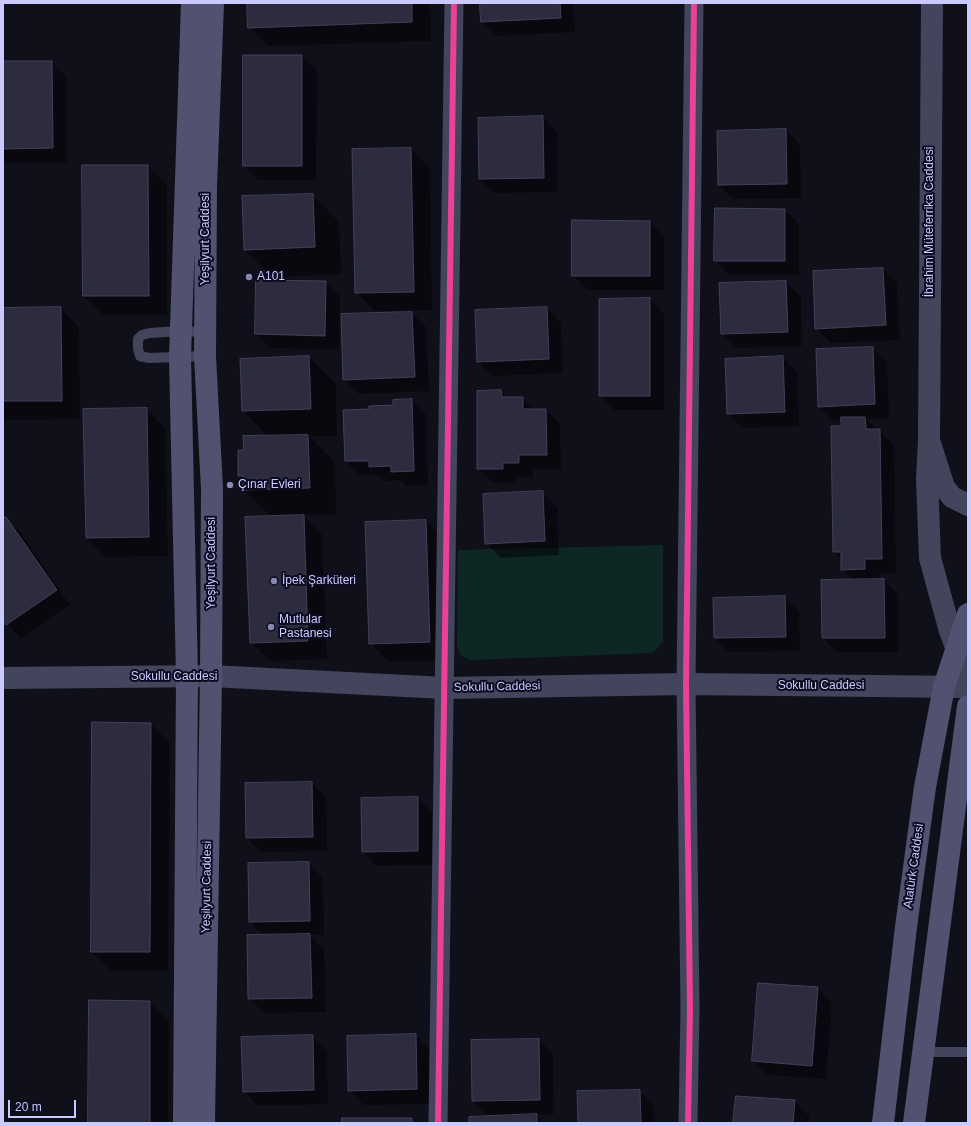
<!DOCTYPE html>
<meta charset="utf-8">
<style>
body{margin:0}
#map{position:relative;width:971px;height:1126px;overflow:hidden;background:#10101b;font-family:Arial,sans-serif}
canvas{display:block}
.frame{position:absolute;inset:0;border:4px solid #cacaff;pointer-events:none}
.scale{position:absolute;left:8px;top:1100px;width:68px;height:18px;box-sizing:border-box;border:2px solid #cacaff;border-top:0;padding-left:5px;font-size:12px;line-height:14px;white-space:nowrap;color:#cacaff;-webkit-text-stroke:3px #0c0b20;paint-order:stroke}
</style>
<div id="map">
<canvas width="971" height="1126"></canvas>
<div class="frame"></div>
<div class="scale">20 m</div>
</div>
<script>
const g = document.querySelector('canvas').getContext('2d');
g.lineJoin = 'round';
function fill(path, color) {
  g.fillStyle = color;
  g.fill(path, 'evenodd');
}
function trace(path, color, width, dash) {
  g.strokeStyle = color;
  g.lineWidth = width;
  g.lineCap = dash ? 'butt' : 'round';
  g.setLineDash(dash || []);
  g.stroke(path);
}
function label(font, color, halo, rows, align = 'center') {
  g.font = font + ' Arial,sans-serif';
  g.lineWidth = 4;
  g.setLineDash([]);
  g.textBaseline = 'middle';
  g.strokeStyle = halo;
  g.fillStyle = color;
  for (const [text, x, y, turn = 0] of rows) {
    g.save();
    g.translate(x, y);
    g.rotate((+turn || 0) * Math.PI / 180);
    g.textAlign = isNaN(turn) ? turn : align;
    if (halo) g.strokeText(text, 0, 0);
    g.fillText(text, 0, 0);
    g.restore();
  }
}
const green = new Path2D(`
 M663 545V642L652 653 471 660 461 656 457 647 458 550Z`);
const shadow = new Path2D(`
 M248 3H430L431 41 268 46 249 27Z
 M481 3H573L575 32 497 36 482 22Z
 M244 56H302L317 70 316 180H258L244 166Z
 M3 62H52L66 77 67 162 3 163Z
 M543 117 557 132 558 192 494 193 480 179Z
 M786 130 800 145 801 198 733 199 719 185Z
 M411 149 430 168 432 310 375 311 356 293Z
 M83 166H148L167 185V315H103L84 296Z
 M313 195 339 222 341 274 272 277 245 250Z
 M785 210 799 224V275H730L715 260Z
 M650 222 664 236V290H587L573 275Z
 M883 269 897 283 900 340 831 343 816 328Z
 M326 282 340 297 339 350 270 348 256 334Z
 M786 282 801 296 802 346 736 348 722 334 720 284Z
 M650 299 664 314V410H614L600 396Z
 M60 308 79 327 80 419 3 420V309Z
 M547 308 561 323 563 373 492 376 478 361Z
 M412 313 426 327 429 391 359 394 344 379Z
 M872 348 887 362 889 418 866 419 894 445 896 573H879V580H883L898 594 899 652H837L823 638 822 581 853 580 842 569V559L834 552 842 420 833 421 819 406Z
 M309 357 336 384 337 436H309L335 462 336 514 303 515 322 535 327 659 270 661 251 642 271 517 244 490V480L239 476V451H245L268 437 243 411Z
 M782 357 797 372 799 426 743 428 728 414Z
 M501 391 508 398H523L534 410H546L560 424 561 469H533V477H517V483H493L478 469Z
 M412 400 426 415 428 485 406 486 401 480 384 481 378 475H360L346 461 344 411 370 410 394 406Z
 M146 409 165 428 168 556 105 557 87 538 84 410Z
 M542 492 557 507 559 555 501 558 486 543Z
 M6 518 20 532 70 605 21 639 3 619V520Z
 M426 521 445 540 449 660 389 662 370 643Z
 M784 597 799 611 800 651 729 652 715 638 714 599Z
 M151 724 170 743 168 971H111L92 952Z
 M312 783 326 797 327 851 261 852 247 838Z
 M417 798 432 812V865L377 866 363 852Z
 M308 863 323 878 324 935H310L324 950 326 1012 264 1013 249 998 264 936 250 922Z
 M817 988 832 1003 826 1079 768 1075 753 1060Z
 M150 1002 169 1021 168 1123H89Z
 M415 1035 430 1050 431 1104 364 1105 349 1090Z
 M312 1036 327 1051 328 1104 258 1106 244 1091Z
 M539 1040 553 1054 554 1114 536 1115 544 1123H470L489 1117 473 1101Z
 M639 1091 654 1105V1123H579Z
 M795 1101 809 1116V1123H734Z`);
const building = new Path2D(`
 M247 3H412V22L248 28Z
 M480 3H560L561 18 481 22Z
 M243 55H302V166H243Z
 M3 61H52L53 148 3 149Z
 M543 116 544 178 479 179 478 118Z
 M786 129 787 184 718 185 717 131Z
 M411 148 414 292 355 293 352 149Z
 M82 165H148L149 296H83Z
 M313 194 315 247 244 250 242 196Z
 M715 208 785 209V261H714Z
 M572 220 650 221V276H572Z
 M883 268 886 325 815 329 813 271Z
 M256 280 326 281 325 336 255 334Z
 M786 281 788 332 721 334 719 283Z
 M650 298V396H599V299Z
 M61 307 62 401H3V308Z
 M547 307 549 359 477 362 475 310Z
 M412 312 415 377 343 380 341 314Z
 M873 347 875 404 818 407 816 349Z
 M309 356 311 409 242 411 240 359Z
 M783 356 785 412 727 414 725 359Z
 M501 390 502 397H523V409H546L547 455H519V463H503V469H477V391Z
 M412 399 414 471 391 472V466L369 467V461H345L343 410 369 409V406L393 405V400Z
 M147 408 149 537 86 538 83 409Z
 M841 417H865L866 429H880L882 559H865V569L841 570V552H833L831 426H841Z
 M308 435 310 488 243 490V476H238V450H244L243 436Z
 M543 491 545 541 485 544 483 494Z
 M304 515 308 641 250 643 245 517Z
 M6 517 57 590 6 625 3 620V519Z
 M426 520 430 642 369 644 365 522Z
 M884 579 885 638H822L821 580Z
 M785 596 786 637 714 638 713 598Z
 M92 722 151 723 150 952H91Z
 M312 782 313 837 246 838 245 783Z
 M418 797V851L362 852 361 798Z
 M309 862 310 921 249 922 248 863Z
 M310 934 312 998 248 999 247 935Z
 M758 983 818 987 812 1066 752 1061Z
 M89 1000 150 1001V1123H88Z
 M416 1034 417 1089 348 1091 347 1036Z
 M313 1035 314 1090 243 1092 241 1037Z
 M539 1039 540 1100 472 1101 471 1040Z
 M640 1090 641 1123H578L577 1091Z
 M736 1096 795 1100 793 1123H733Z
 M537 1114V1123H469V1117Z
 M342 1118H412V1123H342Z`);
const service = new Path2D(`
 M205 332 180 331 150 333 142 335 138 339V349L140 356 149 358 205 356
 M923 1052H968`);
const minor = new Path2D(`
 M438 1123 454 3
 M688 1123 690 1009 686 684 694 3`);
const tertiary = new Path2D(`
 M929 440 932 3
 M968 505 952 497 944 487 929 440 927 480 930 558 950 631 968 680
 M3 678 211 676 445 688 686 684 968 687`);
const secondary = new Path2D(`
 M184 1123 187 676 180 357 192 3
 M204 1123 211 676 212 489 205 356 206 186 213 3
 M883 1123 906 927 925 787 944 687 968 614
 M914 1123 968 706`);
const cycleway = new Path2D(`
 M438 1123 454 3
 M688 1123 690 1009 686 684 694 3`);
const markers = [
 [249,277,4,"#8989af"],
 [230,485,4,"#8989af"],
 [274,581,4,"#8989af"],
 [271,627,4,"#8989af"]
];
const streetNames = [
 ["İbrahim Müteferrika Caddesi",930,222,-90],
 ["Yeşilyurt Caddesi",206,239,-90],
 ["Yeşilyurt Caddesi",212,563,-90],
 ["Sokullu Caddesi",174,677],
 ["Sokullu Caddesi",821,686],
 ["Sokullu Caddesi",497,687,-1],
 ["Atatürk Caddesi",914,866,-82],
 ["Yeşilyurt Caddesi",207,887,-89]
];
const poiNames = [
 ["A101",257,277],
 ["Çınar Evleri",238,485],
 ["İpek Şarküteri",282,581],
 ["Mutlular",279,620],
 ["Pastanesi",279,634]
];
fill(green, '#0d2725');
fill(shadow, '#0007');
fill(building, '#2d2c3e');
trace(building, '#42415a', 1);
trace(service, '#43455d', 10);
trace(minor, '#43455d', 19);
trace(tertiary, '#43455d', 22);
trace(secondary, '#51526f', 22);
trace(cycleway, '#ea4096', 6);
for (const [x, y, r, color] of markers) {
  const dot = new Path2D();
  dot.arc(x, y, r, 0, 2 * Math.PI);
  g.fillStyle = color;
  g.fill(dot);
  trace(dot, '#0c0b20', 1.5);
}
label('12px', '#cacaff', '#0c0b20', streetNames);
label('12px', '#cacaff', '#0c0b20', poiNames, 'left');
</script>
